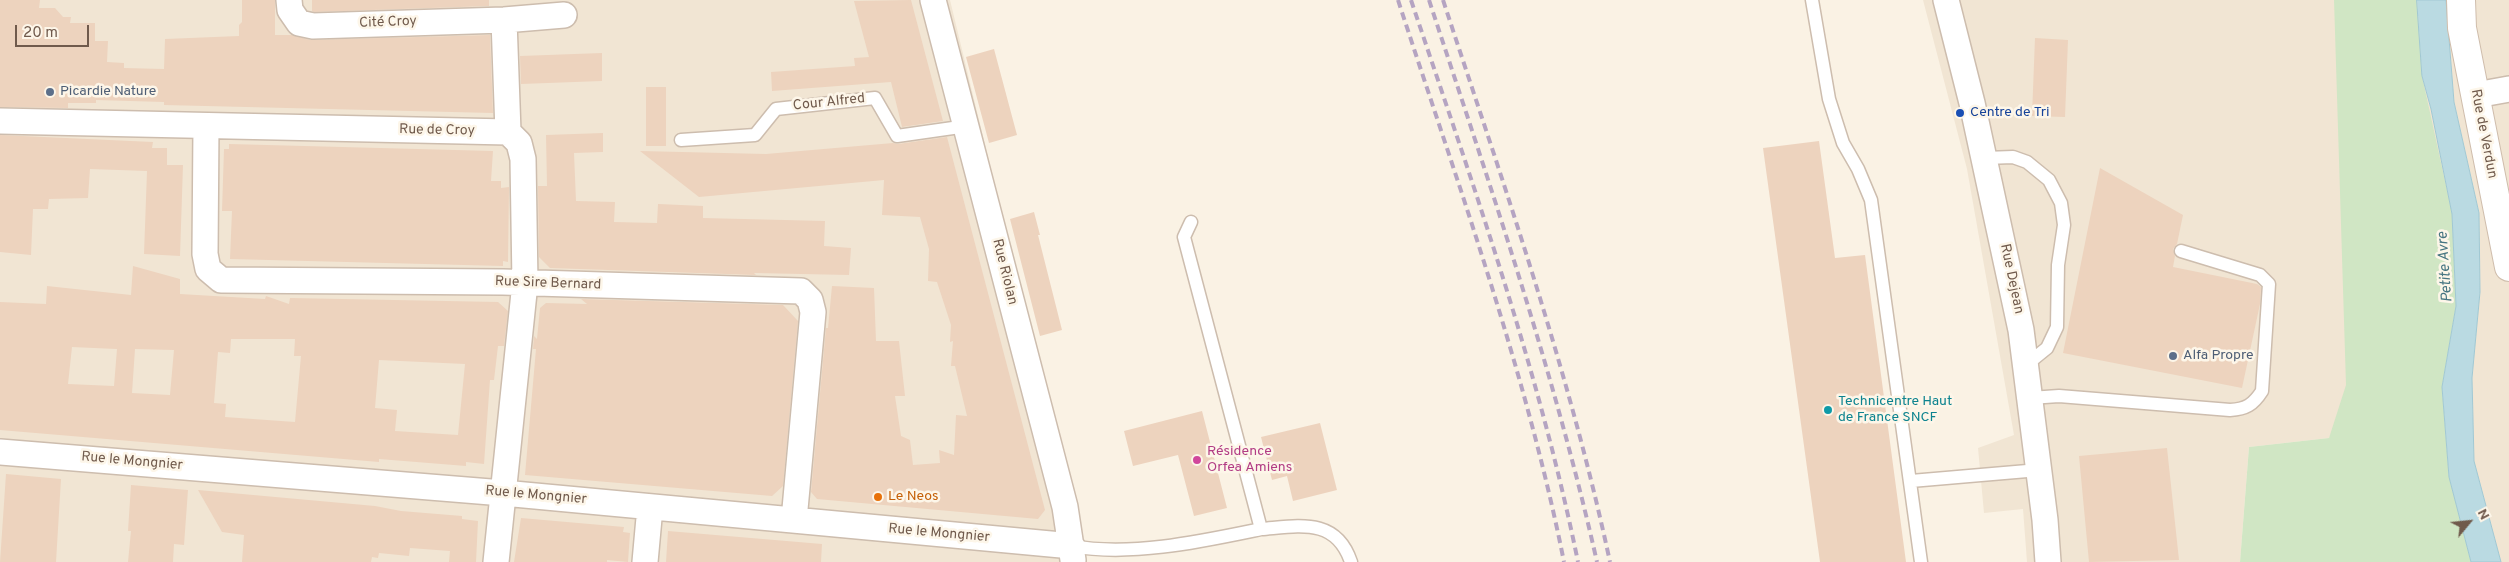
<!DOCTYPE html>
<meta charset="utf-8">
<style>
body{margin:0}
#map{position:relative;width:2509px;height:562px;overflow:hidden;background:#faf2e4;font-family:Overpass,sans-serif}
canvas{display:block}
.north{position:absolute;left:2444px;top:497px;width:50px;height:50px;-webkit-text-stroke:4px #fdf6e9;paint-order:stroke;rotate:62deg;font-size:14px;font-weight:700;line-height:20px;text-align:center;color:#705a4c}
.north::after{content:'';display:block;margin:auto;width:18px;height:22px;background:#705a4c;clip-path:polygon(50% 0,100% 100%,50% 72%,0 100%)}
.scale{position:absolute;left:15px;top:25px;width:74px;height:22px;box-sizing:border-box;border:2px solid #705a4c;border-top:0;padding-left:6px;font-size:15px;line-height:18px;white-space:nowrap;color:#705a4c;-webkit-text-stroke:4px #fdf6e9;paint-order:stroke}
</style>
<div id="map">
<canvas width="2509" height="562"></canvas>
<div class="north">N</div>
<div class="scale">20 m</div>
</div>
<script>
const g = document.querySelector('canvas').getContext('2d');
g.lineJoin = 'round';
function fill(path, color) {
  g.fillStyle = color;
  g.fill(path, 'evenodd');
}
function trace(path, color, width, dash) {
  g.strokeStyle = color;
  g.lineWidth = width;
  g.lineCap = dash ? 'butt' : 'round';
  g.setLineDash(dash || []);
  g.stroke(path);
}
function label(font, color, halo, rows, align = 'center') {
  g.font = font + ' Overpass,sans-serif';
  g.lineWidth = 5;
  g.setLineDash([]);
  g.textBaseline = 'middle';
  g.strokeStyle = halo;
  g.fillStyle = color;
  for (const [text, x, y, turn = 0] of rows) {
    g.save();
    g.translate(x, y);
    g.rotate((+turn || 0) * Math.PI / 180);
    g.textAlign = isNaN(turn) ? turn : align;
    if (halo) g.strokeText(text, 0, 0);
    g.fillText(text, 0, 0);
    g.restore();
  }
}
const residential = new Path2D(`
 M0 0H950L1086 562H0Z
 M1923 0H2417L2422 76 2431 109 2452 213 2329 438 2249 447 2240 562H2027L2023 509 1984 513 1978 448 2014 435 1967 169Z
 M2446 0H2509V562H2501L2474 461 2472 378 2480 292 2479 213 2454 102Z`);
const green = new Path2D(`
 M2334 0H2417L2422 76 2452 213 2456 306 2442 387 2449 477 2471 562H2240L2249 447 2329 438 2346 385Z`);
const water = new Path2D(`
 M2417 0H2446L2454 102 2479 213 2480 292 2472 378 2474 461 2501 562H2471L2449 477 2442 387 2456 306 2452 214 2431 109 2422 76Z`);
const building = new Path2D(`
 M0 0H40L39 8H55L63 17H71L70 23H95V41H108L107 62 124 63V68L164 69 165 39 239 36V25L242 22V0H275V35H292L310 40 490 35 493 113 164 105V102L96 100V103H68V108L0 107Z
 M312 0H489V6L314 12 312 11Z
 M911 0 943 121 902 127 891 82 772 91 771 72 855 66 854 58 869 57 854 1Z
 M2035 38 2068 40 2065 117 2032 116Z
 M994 49 1017 135 989 143 966 57Z
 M602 53V81L521 84 520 56Z
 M646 87H666V146H646Z
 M603 133V152L574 153 576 201 615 202 614 222 657 223 658 204 703 206V218L825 221 824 246 851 248 849 275 754 273 756 275 550 268 539 257 538 186H547L546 135Z
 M0 135 153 142 152 148H167V165H183L180 256 144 254 147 171 90 169 88 198 49 199 48 209H33L31 255 0 252Z
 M947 137 1045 510 1038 519 817 499 811 492 826 328H828L832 286 874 288 876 341H899L905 396H895L901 436 910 440 913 465 940 463 939 450 954 455 956 415 967 416 955 366H951L953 341 950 342 951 325 937 282 928 281 929 249 920 217 882 215 884 180 699 197 640 151 766 154 893 143 898 144Z
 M1819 141 1835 258 1865 255 1906 562H1820L1763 148Z
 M229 144 493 151 491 181H501V188L509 187 508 262 503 261V266L230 259 232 211H222L224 149H229Z
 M2100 168 2183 215 2177 244 2173 249 2175 256 2173 267 2257 284 2261 287 2260 304 2242 388 2063 353Z
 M1034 212 1040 235H1038L1062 330 1040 336 1010 219Z
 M133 266 180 279V294L265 299 266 296 289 304 290 298 498 302 508 311 504 346H498L494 380H490L484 464 466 462V466L379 459V462L0 430V302L46 304 47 286 131 295ZM231 339H295L294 356H301L295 422 225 417 226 404 214 403 218 352 230 353ZM72 347 117 349 114 386 68 384ZM135 349 174 350 170 395 132 393ZM379 360 465 364 458 435 395 431 397 410 375 408Z
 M581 299 783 305 798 321 783 486 772 496 525 475 536 349H533L534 336 537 339 540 308 546 303 587 304Z
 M1202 411 1227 508 1194 516 1178 455 1133 466 1124 431Z
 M1320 423 1337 490 1293 501 1287 476 1272 480 1261 437Z
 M2167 448 2179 560 2089 562 2079 456Z
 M6 474 61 479 56 562H0Z
 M131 485 188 490 184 545 174 544 173 562H128L131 531H128Z
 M198 490 375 506 401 511 462 516V519L478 521 476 562H449L450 551 410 548 409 556 379 553 378 558 372 557 371 562H242L244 535 222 532Z
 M521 518 624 527 623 532 630 533 628 562 607 560V562H514Z
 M668 531 822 544 821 562H666Z`);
const lane = new Path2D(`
 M1812 0 1829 99 1843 143 1858 169 1871 200 1921 562
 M681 140 755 135 776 109 875 98 897 136 967 126
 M1985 158 2013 157 2027 162 2049 180 2061 203 2064 225 2058 265 2057 327 2047 348 2026 365
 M2030 398 2059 396 2230 410C2246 409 2253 405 2262 391L2269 284 2260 275 2181 251
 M1911 481 2039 470
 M1261 529C1299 526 1336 517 1351 562
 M1072 546C1131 557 1203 541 1261 529L1184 237 1191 222`);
const street = new Path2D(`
 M289 0 290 10 299 23 313 26 504 20 564 15
 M933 0 1065 507 1073 560
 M1946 0 1972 103 2021 330 2045 520 2048 562
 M504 20 508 132
 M2476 95 2509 89
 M0 121 508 132 519 143 523 159 525 283 496 562
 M206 126 205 254 208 269 221 280 503 282 801 291 810 300 813 312 794 520
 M0 452 503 493 1072 546
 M645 562 650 507`);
const secondary = new Path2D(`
 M2461 0 2462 28 2509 267`);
const rail = new Path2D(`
 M1398 0C1458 185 1526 371 1564 562
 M1411 0C1473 185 1539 370 1578 562
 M1429 0C1490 186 1554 371 1597 562
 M1443 0C1504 186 1569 370 1610 562`);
const markers = [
 [50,92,5,"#5c6f8a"],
 [1960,113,5,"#1a4fb4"],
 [2173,356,5,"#5c6f8a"],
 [1828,410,5,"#0f9aa8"],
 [1197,460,5,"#d1479c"],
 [878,497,5,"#e8710a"]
];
const streetNames = [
 ["Cité Croy",388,23,-2],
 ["Cour Alfred",829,103,-6],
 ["Rue de Croy",437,131,1],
 ["Rue de Verdun",2483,134,79],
 ["Rue Riolan",1004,272,76],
 ["Rue Dejean",2011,279,78],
 ["Rue Sire Bernard",548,284,2],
 ["Rue le Mongnier",132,462,5],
 ["Rue le Mongnier",536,496,5],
 ["Rue le Mongnier",939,534,5]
];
const serviceNames = [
 ["Picardie Nature",60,92],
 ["Alfa Propre",2183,356]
];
const transitNames = [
 ["Centre de Tri",1970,113]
];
const cultureNames = [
 ["Technicentre Haut",1838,402],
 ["de France SNCF",1838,418]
];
const hotelNames = [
 ["Résidence",1207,452],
 ["Orfea Amiens",1207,468]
];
const foodNames = [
 ["Le Neos",888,497]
];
const waterNames = [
 ["Petite Avre",2446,267,-94]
];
fill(residential, '#f1e5d3');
fill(green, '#d0e6c4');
fill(water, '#badae2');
trace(water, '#a1c8d3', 1);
fill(building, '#edd3be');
trace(lane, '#cdbdae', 15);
trace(street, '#cdbdae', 28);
trace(secondary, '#cfbdac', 30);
trace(lane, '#fff', 12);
trace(street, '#fff', 25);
trace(secondary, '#fff', 28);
trace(rail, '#b5a4c2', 4, [8, 5]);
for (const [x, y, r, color] of markers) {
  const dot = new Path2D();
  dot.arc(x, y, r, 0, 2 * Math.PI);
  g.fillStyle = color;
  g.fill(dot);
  trace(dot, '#fdf6e9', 2);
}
label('14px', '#705a4c', '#fdf6e9', streetNames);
label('14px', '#4e5e75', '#fdf6e9', serviceNames, 'left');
label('14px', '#164399', '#fdf6e9', transitNames, 'left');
label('14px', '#0d838f', '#fdf6e9', cultureNames, 'left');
label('14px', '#b23c85', '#fdf6e9', hotelNames, 'left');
label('14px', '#c56008', '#fdf6e9', foodNames, 'left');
label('italic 15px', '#477582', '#fdf6e9', waterNames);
</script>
